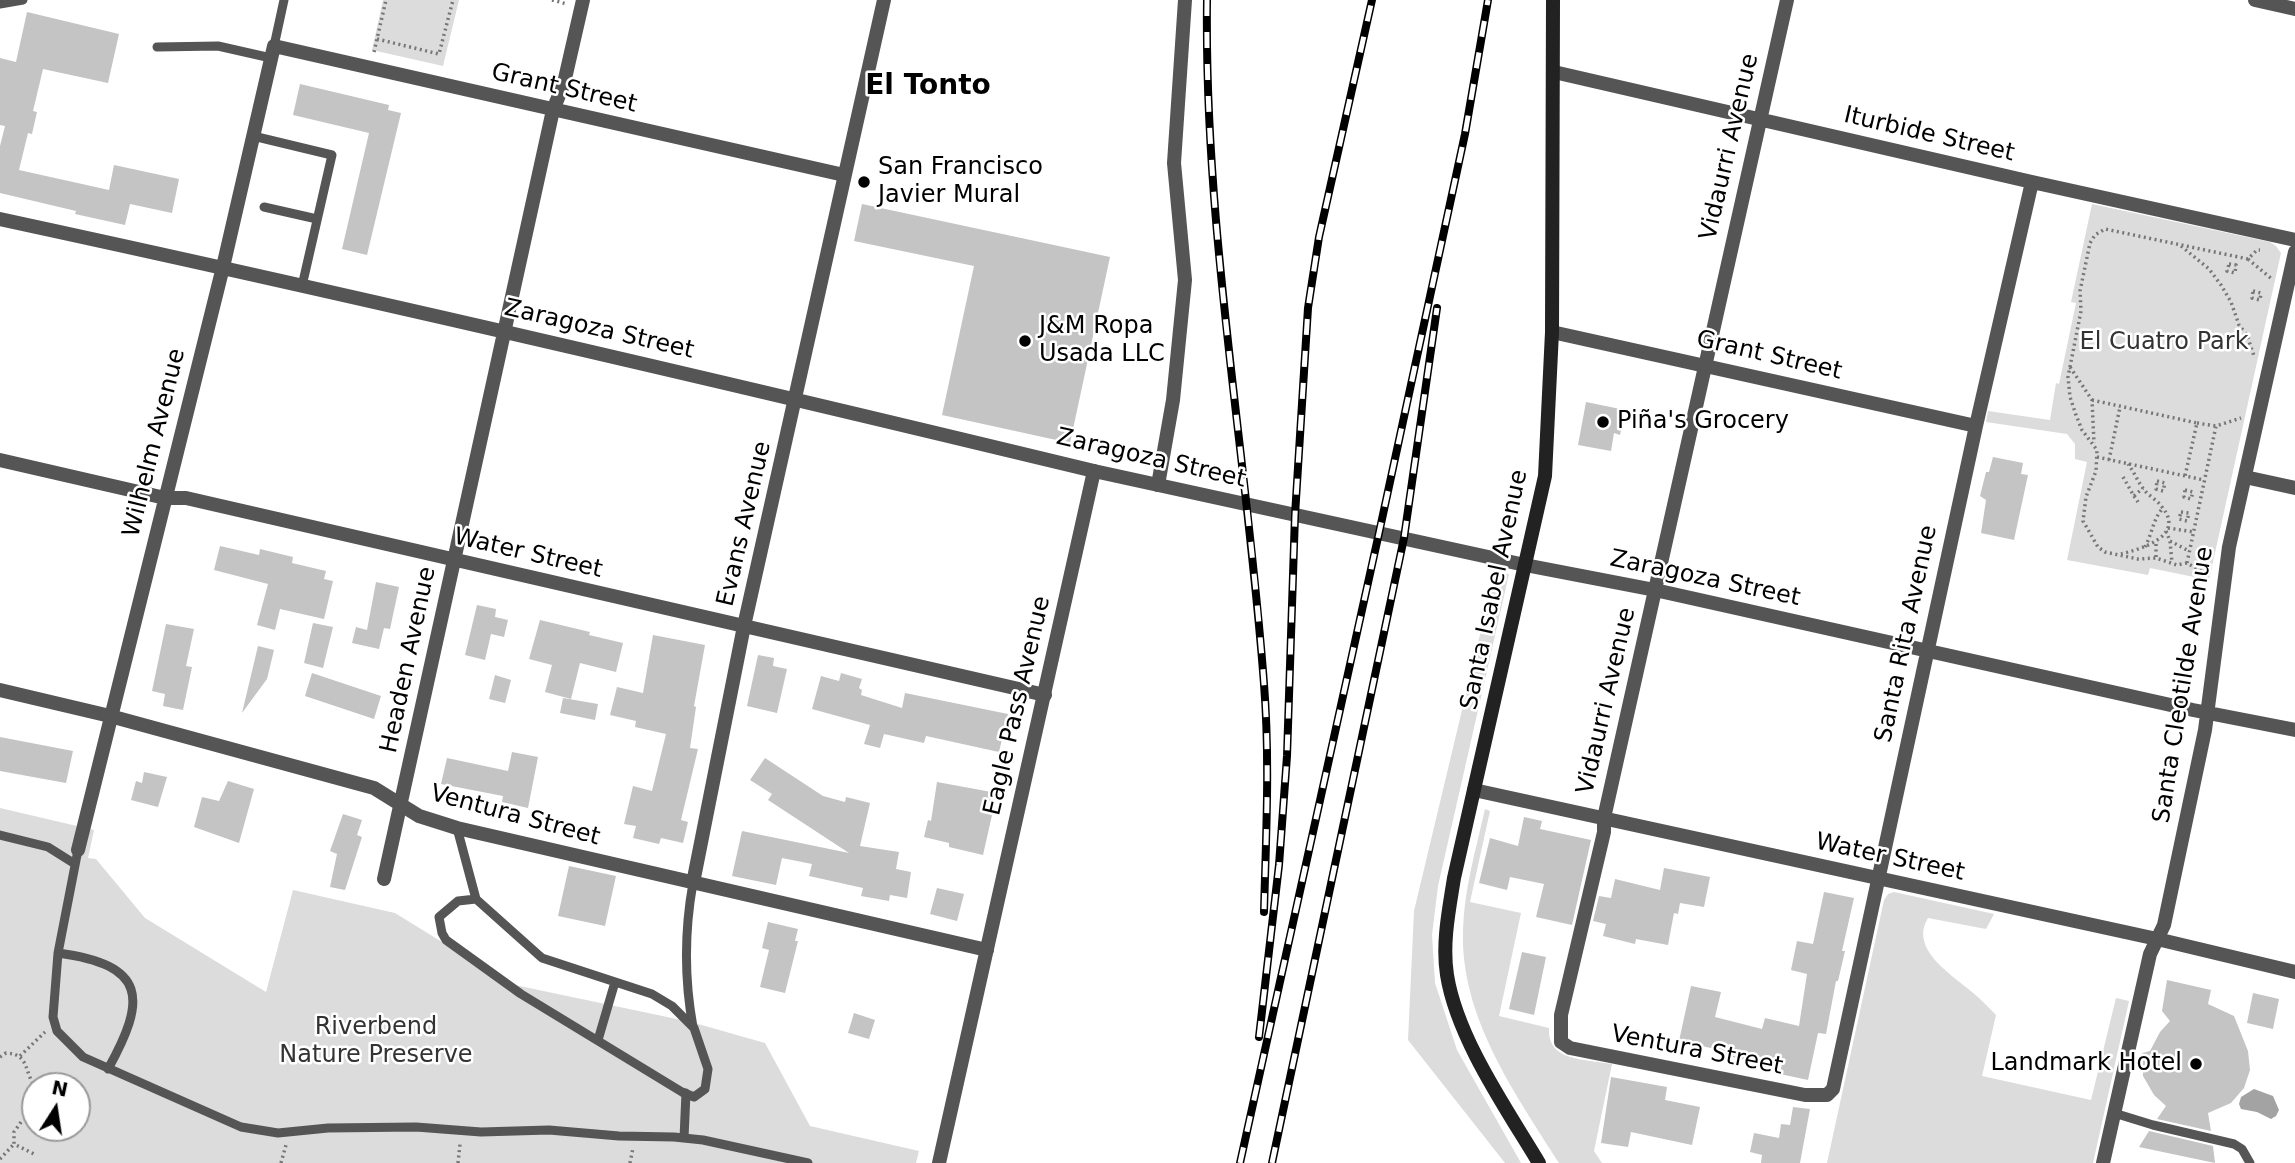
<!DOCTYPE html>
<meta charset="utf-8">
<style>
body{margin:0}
#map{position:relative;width:2295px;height:1163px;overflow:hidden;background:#fff;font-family:"DejaVu Sans",sans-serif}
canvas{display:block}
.north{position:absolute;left:21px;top:1072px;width:70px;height:70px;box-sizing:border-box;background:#fff;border:2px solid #999;border-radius:50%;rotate:12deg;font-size:19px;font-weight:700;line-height:28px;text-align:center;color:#000}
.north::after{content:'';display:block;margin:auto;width:24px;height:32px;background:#000;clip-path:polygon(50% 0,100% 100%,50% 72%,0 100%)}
</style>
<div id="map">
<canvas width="2295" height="1163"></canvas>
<div class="north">N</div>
</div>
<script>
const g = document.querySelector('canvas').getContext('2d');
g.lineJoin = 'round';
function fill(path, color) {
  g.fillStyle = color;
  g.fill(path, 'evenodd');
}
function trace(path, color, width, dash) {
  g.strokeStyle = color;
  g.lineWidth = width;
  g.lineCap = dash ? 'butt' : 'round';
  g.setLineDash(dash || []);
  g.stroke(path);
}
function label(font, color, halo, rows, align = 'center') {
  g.font = font + ' "DejaVu Sans",sans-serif';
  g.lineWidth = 5;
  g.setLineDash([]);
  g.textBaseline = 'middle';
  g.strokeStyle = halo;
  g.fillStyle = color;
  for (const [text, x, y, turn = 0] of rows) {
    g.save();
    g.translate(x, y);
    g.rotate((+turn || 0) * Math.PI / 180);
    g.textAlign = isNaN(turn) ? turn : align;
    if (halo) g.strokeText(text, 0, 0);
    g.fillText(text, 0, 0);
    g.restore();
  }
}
const green = new Path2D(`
 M383 0H459L443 66 372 50Z
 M2092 204 2270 242 2276 246 2281 253 2209 580 2150 568 2148 575 2067 560 2087 462 2075 459V444L2067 434 1986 422 1988 411 2050 420 2056 383 2059 384 2076 303 2071 302Z
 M1495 572 1509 574 1438 886 1432 935 1435 983 1457 1050 1521 1163H1505L1408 1040 1414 911Z
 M0 808 94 830 88 858 96 859 145 918 266 992 293 890 395 913 510 984 691 1022 765 1043 810 1126 919 1151 916 1163H0ZM35 1086H77V1128H35Z
 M1485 809 1490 811 1470 902 1521 913 1499 1016 1549 1028C1547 1062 1586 1059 1612 1064L1594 1151 1602 1163H1559C1515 1093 1460 1017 1463 930 1464 890 1476 849 1485 809Z
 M1894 892 1994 914 1986 929 1928 918C1909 949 1951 974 1972 992 1981 999 1988 1007 1996 1015L1982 1076 2091 1100 2116 998 2129 1001 2093 1163H1827L1884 900 1888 894Z`);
const water = new Path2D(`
 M2254 1089 2273 1096 2279 1110 2276 1116 2271 1119 2257 1112 2241 1109 2239 1104 2241 1097Z`);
const building = new Path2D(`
 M27 12 119 34 108 83 43 69 33 111 37 112 32 134 28 133 19 170 109 190 114 165 179 179 172 213 130 204 125 225 75 214 76 211 0 193V146L5 126 0 125V58L16 62Z
 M300 84 389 105 388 110 401 113 367 255 342 249 369 133 293 115Z
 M862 204 1110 257 1070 443 942 415 974 266 854 241Z
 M1586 402 1625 410 1620 435 1614 433 1611 451 1578 445Z
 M1993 457 2023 463 2021 474 2028 475 2014 540 1981 533 1986 500 1980 496 1986 472H1989Z
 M220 546 259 555 260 549 293 557 292 563 326 571 324 579 333 581 324 619 280 609 275 630 257 625 268 584 214 570Z
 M376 582 399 587 390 629 384 628 379 649 352 643 356 627 367 630Z
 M477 605 496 609 495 617 508 620 504 637 491 634 485 660 465 655Z
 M540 620 590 632 589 635 623 643 616 672 580 663 571 699 545 692 552 665 529 659Z
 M313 623 333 627 323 668 304 663Z
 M166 624 194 629 186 666 192 667 183 710 163 706 165 694 152 691Z
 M653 635 705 645 694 706 696 707 690 748 698 749 681 820 688 822 683 843 661 838 659 844 633 838 636 826 624 824 633 786 652 791 666 734 635 727 636 721 610 715 617 687 643 693Z
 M258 646 274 650 267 679 242 713Z
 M758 655 774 658 773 666 787 669 777 713 747 706Z
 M312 673 381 696 374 719 305 696Z
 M841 673 862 679 859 688 862 690 861 695 902 708 905 693 1008 714 999 752 926 736 924 743 884 734 880 748 864 744 870 725 812 709 821 676 839 681Z
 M495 675 511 680 505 703 489 699Z
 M563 698 598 704 595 720 560 713Z
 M0 737 73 751 66 783 0 771Z
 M512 752 538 757 528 808 502 802 503 796 441 784 447 758 508 771Z
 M765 758 823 796 845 802 846 797 870 803 860 846 899 852 896 869 911 872 907 898 890 895 889 901 861 896 863 888 809 876 812 864 782 858 776 885 732 876 742 831 849 853 768 800 772 794 750 780Z
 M144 772 167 777 158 807 131 800 136 781 142 783Z
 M228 781 254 789 239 843 194 827 202 797 219 801Z
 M937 782 997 793 983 855 949 847V843L924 837 928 820 931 821Z
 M343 814 362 820 357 835 362 837 345 890 330 887 337 854 330 851Z
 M1524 817 1542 821 1540 829 1591 840 1572 925 1536 917 1544 884 1510 877 1507 890 1479 883 1490 838 1518 846Z
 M569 866 616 876 605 926 558 916Z
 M1664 868 1710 877 1704 907 1680 903 1678 914 1674 913 1668 945 1636 939 1635 944 1603 936 1606 924 1593 921 1599 896 1611 898 1615 879 1660 890Z
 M937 888 964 894 957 921 930 914Z
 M1824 892 1854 898 1842 951H1845L1838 981H1836L1826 1034 1818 1033 1808 1080 1780 1074 1782 1063 1748 1054 1746 1060 1728 1056 1729 1052 1679 1041 1691 986 1721 992 1715 1017 1762 1029 1765 1018 1799 1026 1807 974 1791 970 1797 941 1813 944Z
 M768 922 798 929 795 941H798L785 993 760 987 769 950 762 948Z
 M1522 952 1546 957 1534 1015 1509 1009Z
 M2167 980 2211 990 2208 1004 2234 1016 2248 1051 2250 1070 2244 1088 2231 1103 2208 1113 2211 1131 2157 1119 2166 1106 2154 1095 2143 1076 2142 1053 2150 1051 2160 1032 2170 1021 2162 1011Z
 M2253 993 2279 999 2273 1029 2247 1023Z
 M854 1013 875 1020 869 1039 848 1033Z
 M1611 1077 1667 1087 1665 1100 1700 1107 1692 1145 1631 1132 1628 1147 1601 1143Z
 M1793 1107 1810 1109 1800 1163H1761L1762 1155 1750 1152 1754 1133 1779 1138 1781 1124 1790 1125Z
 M2149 1131 2213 1146 2215 1163 2139 1147Z`);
const path = new Path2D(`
 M552 0 567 4
 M377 39 439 54 453 0
 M374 52 386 0
 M2181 246 2209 269 2221 285 2231 302 2239 325 2247 335 2254 356
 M2248 259 2273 280
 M2229 264 2236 265 2235 273 2227 271Z
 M2253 291 2261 293 2260 300 2252 298Z
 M2070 367 2092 400 2094 443
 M2092 400 2197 423 2185 476
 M2197 423 2216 426
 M2097 457 2204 480
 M2109 460 2120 407
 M2123 477 2134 496 2143 488
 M2157 481 2165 483 2163 491 2156 489Z
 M2185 490 2193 492 2191 499 2184 497Z
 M2134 496 2138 502
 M2181 512 2189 513 2187 521 2179 519Z
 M2168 528 2194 532
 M2166 531 2170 541 2172 563
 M2170 541 2189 551
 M2145 547C2152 534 2153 519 2163 508
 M2121 554C2141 549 2186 536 2162 507 2158 501 2151 497 2146 492 2138 483 2135 473 2128 464
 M2156 557V542
 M2187 563 2216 426 2241 418
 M2206 574 2187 563 2177 565 2156 558 2138 559 2105 552 2098 547 2083 521 2086 497 2096 471 2097 450 2082 430 2076 415 2070 397 2068 377 2081 311 2080 291 2090 243 2095 235 2105 229 2248 259 2257 250H2260
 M20 1056 45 1032
 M0 1057 6 1053C30 1054 24 1073 35 1086
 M21 1122 14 1132V1144L36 1155
 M0 1159 14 1144
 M281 1163 286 1145
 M458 1163 460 1144
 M630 1163 633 1148`);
const service = new Path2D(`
 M0 4 23 0
 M274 46 284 0
 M157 47 218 46 271 58
 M253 136 332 155 302 286
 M264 207 317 219
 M457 828 476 899 542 958 652 994 672 1006 694 1028 708 1069 705 1089 694 1097 682 1092 521 994 446 940 442 933 439 917 458 901 476 899
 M0 835 48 847 75 864
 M78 850 58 953 53 1017 57 1031 83 1057 241 1127 278 1133 328 1128 416 1127 481 1132 549 1130 619 1136 674 1137 703 1140 808 1163
 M693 883C684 933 684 978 693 1027
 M58 953C147 965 147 999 108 1069
 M598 1040 615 982
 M2114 1113 2153 1125 2234 1144 2242 1149 2250 1163
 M684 1138 686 1093`);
const minor = new Path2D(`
 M1787 0 1604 818V832L1561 1015V1042L1570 1048 1805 1095H1827L1833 1089 1976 426 2032 182
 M2255 0 2295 9
 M1554 72 2032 182 2295 240
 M0 219C366 298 730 383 1094 471
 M1552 332 1976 426
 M0 460 165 498H186L1045 695
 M2245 477 2295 488
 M1158 485 1173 400 1185 280 1174 163 1185 0
 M1525 565 1655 590 2193 710 2295 730
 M0 690 110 716 374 788 419 816 457 828 987 950
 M1474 790 2157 939 2295 972
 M78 850 223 267 274 46 844 175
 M384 879 553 110 564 83 583 0
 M693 883 744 626 884 0
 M2103 1163 2150 954 2164 925 2205 730 2229 547 2295 252`);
const tertiary = new Path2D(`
 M939 1163 1094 471 1525 565`);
const secondary = new Path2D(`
 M1539 1163C1506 1108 1457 1038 1447 975 1442 943 1449 910 1454 878L1545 476 1552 332 1553 0`);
const rail = new Path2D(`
 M1207 0C1204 229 1247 456 1264 684 1270 760 1266 836 1264 912
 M1259 1037 1279 865 1287 756 1295 515 1308 308 1319 237 1372 0
 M1240 1163 1379 533 1465 134 1488 0
 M1272 1163 1404 538 1437 308`);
const markers = [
 [864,182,7,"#000"],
 [1025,341,7,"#000"],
 [1603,422,7,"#000"],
 [2196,1064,7,"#000"]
];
const streetNames = [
 ["Grant Street",564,89,13],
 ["Iturbide Street",1929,135,13],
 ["Vidaurri Avenue",1730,147,-77],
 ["Zaragoza Street",599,330,13],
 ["Grant Street",1769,356,13],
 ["Wilhelm Avenue",155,443,-76],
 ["Zaragoza Street",1151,459,13],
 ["Evans Avenue",745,524,-77],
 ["Water Street",528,554,13],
 ["Zaragoza Street",1705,579,12],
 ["Santa Isabel Avenue",1495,590,-78],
 ["Santa Rita Avenue",1907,634,-78],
 ["Headen Avenue",409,660,-78],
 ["Santa Cleotilde Avenue",2184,685,-81],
 ["Vidaurri Avenue",1607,701,-77],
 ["Eagle Pass Avenue",1018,706,-77],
 ["Ventura Street",515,816,15],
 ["Water Street",1890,858,12],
 ["Ventura Street",1697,1051,11]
];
const poiNames = [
 ["San Francisco",878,168],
 ["Javier Mural",878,196],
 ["J&M Ropa",1039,327],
 ["Usada LLC",1039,355],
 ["Piña's Grocery",1617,422],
 ["Landmark Hotel",2182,1064,"right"]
];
const parkNames = [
 ["El Cuatro Park",2164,343],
 ["Riverbend",376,1028],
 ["Nature Preserve",376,1056]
];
const quarterNames = [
 ["El Tonto",928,87]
];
fill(green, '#dcdcdc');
fill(water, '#a3a3a3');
fill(building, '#c4c4c4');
trace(path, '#777', 3.5, [2, 3.5]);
trace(service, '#555', 9);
trace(minor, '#555', 14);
trace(tertiary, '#555', 14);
trace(secondary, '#222', 14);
trace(rail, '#000', 8);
trace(rail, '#fff', 5, [16]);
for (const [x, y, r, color] of markers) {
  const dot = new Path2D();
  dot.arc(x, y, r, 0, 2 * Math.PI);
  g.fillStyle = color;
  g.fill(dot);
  trace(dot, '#fff', 2.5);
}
label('24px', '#000', '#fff', streetNames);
label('24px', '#000', '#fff', poiNames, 'left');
label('24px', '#333', '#fff', parkNames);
label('bold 28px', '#000', '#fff', quarterNames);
</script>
